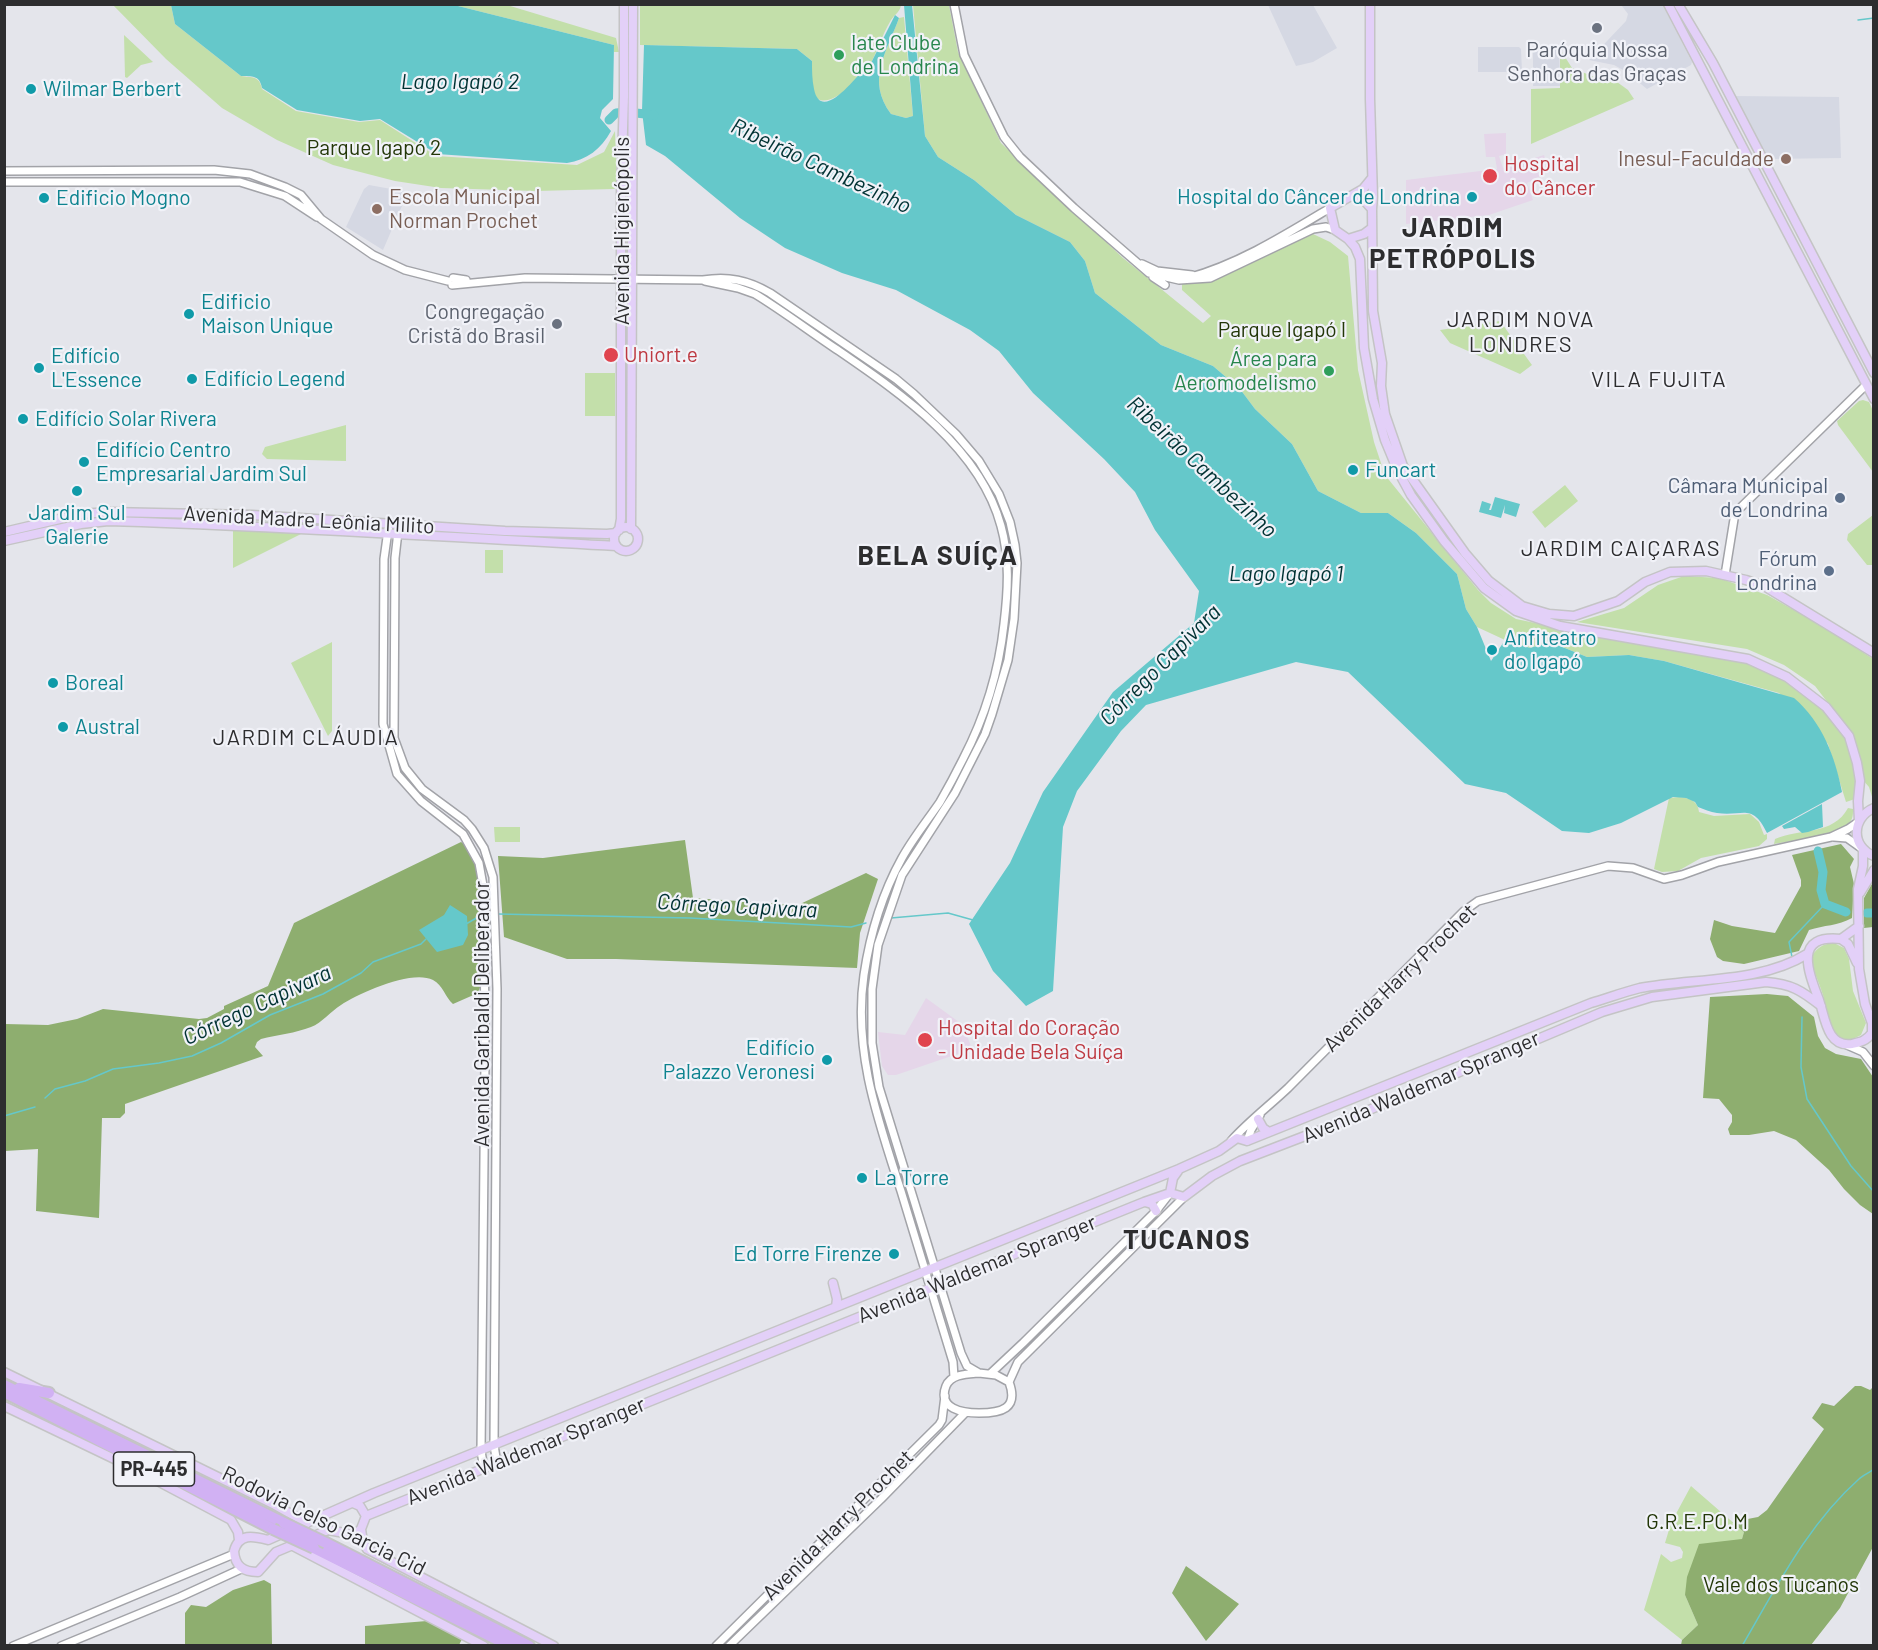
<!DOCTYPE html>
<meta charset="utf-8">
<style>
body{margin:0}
#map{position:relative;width:1878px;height:1650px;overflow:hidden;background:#e4e5eb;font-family:Barlow,sans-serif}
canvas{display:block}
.frame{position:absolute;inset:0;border:6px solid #2d2d2f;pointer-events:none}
</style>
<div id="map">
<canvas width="1878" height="1650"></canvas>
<div class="frame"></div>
</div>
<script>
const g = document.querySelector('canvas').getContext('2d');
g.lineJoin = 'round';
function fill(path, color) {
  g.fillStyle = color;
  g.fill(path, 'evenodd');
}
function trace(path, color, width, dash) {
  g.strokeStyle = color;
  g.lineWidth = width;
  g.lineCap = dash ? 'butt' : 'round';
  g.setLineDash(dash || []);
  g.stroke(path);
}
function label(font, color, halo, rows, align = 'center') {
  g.font = font + ' Barlow,sans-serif';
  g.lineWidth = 4.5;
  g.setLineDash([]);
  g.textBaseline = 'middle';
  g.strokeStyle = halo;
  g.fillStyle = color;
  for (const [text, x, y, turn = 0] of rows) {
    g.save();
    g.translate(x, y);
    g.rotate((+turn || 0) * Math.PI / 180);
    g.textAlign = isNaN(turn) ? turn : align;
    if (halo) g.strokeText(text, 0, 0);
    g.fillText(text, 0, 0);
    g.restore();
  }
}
const built = new Path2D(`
 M1662 4 1692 62 1691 65 1647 89 1625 71 1614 65 1589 60 1626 21 1628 14 1622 6 1616 5Z
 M1268 5H1313L1337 48 1313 62 1296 66Z
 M1478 47H1519L1521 49 1522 72H1478Z
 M1533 48H1559L1560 86H1533Z
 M1734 96 1839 97 1841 158 1768 159Z
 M369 185 408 192 383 250 346 227 364 189Z`);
const medical = new Path2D(`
 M1506 133V154L1499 156 1503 168 1544 155 1549 172 1527 183 1533 200 1489 215 1406 224V180L1497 169 1495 157H1486L1484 134Z
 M926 998 963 1025 972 1049 896 1075H888L882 1066 878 1032 905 1035Z`);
const green = new Path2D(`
 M113 5H171L175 24 241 76C252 78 259 75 262 89L296 111 359 122 380 120 436 156 577 165 604 152 615 131 617 187 614 189 536 191 441 188 395 181 333 165 277 140 222 108 166 59Z
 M454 5H507L616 38 619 52H614V45Z
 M640 5H901C900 12 895 14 891 20 882 35 877 52 869 67 863 77 829 110 817 98 810 90 812 71 812 61L797 49 640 45Z
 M913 5H949L958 52 1001 143 1123 258 1203 323 1211 316 1182 290V283L1210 278 1313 234 1330 242 1348 256 1358 370 1374 442 1385 475 1478 590 1491 603 1516 619 1622 641 1743 660 1777 674 1811 699 1836 723 1845 738 1855 768 1857 786 1855 799 1846 802 1828 744 1779 693 1664 661 1629 655 1587 657 1550 642 1530 648 1505 640 1477 627 1466 609 1457 574 1416 533 1388 513H1361L1318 491 1292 444 1255 409 1240 389 1213 366 1161 345 1095 293 1085 261 1070 242 1016 215 974 180 938 157 925 136Z
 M904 17 913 116 906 118 891 114C866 80 886 54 899 18Z
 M124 35 153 62 141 65 127 78 125 77Z
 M1560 49 1572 68 1592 76 1617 82 1628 90 1634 99 1531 144V89L1560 88Z
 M1500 321 1532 365 1520 374 1450 343 1440 330Z
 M585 373H615V416H585Z
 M1863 400 1869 402 1873 411V472L1838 425 1837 421 1859 401Z
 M346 425V461L267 459 262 454 265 447Z
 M1565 485 1578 501 1545 528 1532 512Z
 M1873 515V565H1867L1847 540 1848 534Z
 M233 528 302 531 303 533 233 568Z
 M485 550H503V573H485Z
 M1684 576 1719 578 1767 595 1828 629 1873 659V800L1869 787 1862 779 1848 729 1815 686 1784 665 1747 649 1577 622 1624 608 1658 585Z
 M332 642V731L328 736 291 663Z
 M1679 797C1690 798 1698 801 1699 812L1714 816 1750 814 1759 822 1764 835 1767 834V839L1759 846 1701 858 1678 871 1662 872 1654 869 1669 798Z
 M1848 808 1853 809C1853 815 1853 819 1849 823 1834 837 1795 840 1774 844L1775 839C1799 828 1833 836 1848 808Z
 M494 827H520V842H495Z
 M1834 943 1844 948 1849 959 1853 991 1866 1023 1861 1035 1849 1041 1836 1038C1830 1024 1826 1010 1823 995 1819 982 1813 971 1811 957 1818 947 1822 944 1834 943Z
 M1691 1486 1744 1532 1742 1539 1685 1595 1698 1625 1682 1640 1644 1610 1661 1554 1671 1562 1682 1558 1683 1552 1680 1547 1665 1543 1671 1523Z`);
const forest = new Path2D(`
 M685 840 693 898 798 905 866 873 878 879 860 933 857 968 616 959H567L504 937 498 856 543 858Z
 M461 842C490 859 481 953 481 985L478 993 453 1004C445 997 443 985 433 980 412 969 359 993 341 1005 331 1011 322 1023 311 1027 296 1033 277 1035 261 1039L257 1042 255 1047 263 1056 125 1104V1113L120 1118H102L99 1218 36 1211 38 1149 5 1151V1024L48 1025 77 1019 103 1009 199 1019 207 1018 224 1009V1006L268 986 294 923Z
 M1841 844 1854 859 1850 867 1854 884 1852 918C1838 926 1824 925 1809 930L1799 951 1744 964 1723 961 1717 957 1710 939 1714 920 1732 926 1775 933 1801 886V880L1792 855Z
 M1873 882V927L1864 928V898Z
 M1767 994 1788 996 1814 1017 1818 1036 1825 1048 1836 1054 1861 1059 1873 1077V1214L1860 1205 1844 1189 1829 1170 1796 1140 1774 1131 1749 1135H1730L1728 1129 1732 1122V1115L1719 1099 1703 1098 1710 997Z
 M1855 1386H1861L1870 1390 1873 1387V1547L1840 1608 1811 1645H1681L1682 1640 1698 1625 1685 1595 1687 1577 1699 1544 1742 1539 1744 1532 1732 1522 1758 1517 1767 1510 1824 1429 1812 1418 1822 1403 1834 1406Z
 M1186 1566 1239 1604 1206 1641 1172 1593Z
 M264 1580 271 1584 272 1645H185V1613L191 1605 206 1607 233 1590Z
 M427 1621 462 1639 459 1645 365 1646V1626Z`);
const water = new Path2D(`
 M171 5H454L614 45 613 99 602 110 600 118 611 131C601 149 587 160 567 163L437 154 380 119 360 121 297 110 262 88C259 74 252 77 241 76L175 24Z
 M904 5H912L925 136 938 157 974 180 1016 215 1070 242 1085 261 1095 293 1161 345 1213 366 1240 389 1255 409 1292 444 1318 491 1361 513H1388L1416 533 1457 574 1466 609 1477 627 1491 661 1505 640 1530 648 1550 642 1587 657 1629 655 1664 661 1794 698C1822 722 1835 756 1842 792L1767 833C1752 802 1743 817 1717 813 1710 812 1704 809 1698 807L1695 802 1686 798 1673 797 1621 823 1589 833 1562 831 1506 793 1465 784 1348 672 1296 662 1146 705 1121 731 1077 791 1063 827 1053 991 1026 1006 993 971 969 924 1010 863 1043 792 1113 692 1194 623 1199 591 1155 530 1135 492 1104 459 1033 393 999 351 970 330 896 290 842 273 785 248 740 218 665 156 646 145 642 111 644 45 797 49 812 61C812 70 812 80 814 89 821 124 856 77 865 68L869 67 895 15 899 18C886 54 866 80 891 114L906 118 913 116Z
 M1495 497 1520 504 1516 517 1504 513 1505 505 1501 518 1479 512 1482 501 1491 504 1489 510H1491Z
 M1822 804 1823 827 1808 832 1802 833 1795 827 1784 829 1782 826Z
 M450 905 467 916 468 935 463 945 437 952 419 930 444 915Z`);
const stream = new Path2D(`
 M1858 20 1874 18
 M498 914 690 918 851 927 866 923
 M891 918 948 913 973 920
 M466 924 480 916
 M1792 957 1789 942 1825 904
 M1802 1017 1801 1067 1807 1099 1851 1166 1874 1192
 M45 1098 55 1089 85 1081 113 1069 159 1063 192 1056 221 1043 270 1015 323 994 361 973 373 962 421 944 426 939
 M4 1116 35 1107
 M1742 1646C1776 1588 1808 1524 1859 1479 1863 1475 1869 1473 1874 1469`);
const river = new Path2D(`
 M609 120 616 113 627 112 654 115
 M1818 851 1823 872 1821 890 1825 904 1846 912
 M1867 913H1874`);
const minor = new Path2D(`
 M954 4 964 55 1004 137 1020 157 1074 208 1149 273 1179 280 1210 278 1313 229 1326 227 1335 230
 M4 171 214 170 250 174 285 187 301 195 321 219 373 255 405 270 448 281
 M4 182H240L285 196 317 217
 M1142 264 1157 271 1192 275
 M1153 277 1165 285
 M453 278 466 280
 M1188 278C1239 264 1285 235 1330 208
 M705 281 738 288 755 294C783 311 809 331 836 349 900 393 980 447 1001 526 1010 558 1008 591 1004 624 999 670 985 717 963 759 956 773 948 788 940 802 927 821 913 838 902 858 882 894 870 935 864 975 853 1051 878 1120 901 1191 918 1248 936 1305 953 1362L954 1377
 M452 285 525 278 703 280C728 276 748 280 770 293L896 379 914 394 956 434 979 461 999 494 1010 522 1015 545 1017 563 1014 619 1008 660 992 714 985 734 955 793 902 875 878 945 872 989V1043L879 1087 961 1353 967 1366 979 1373
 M389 523 384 559 383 724 397 774 421 801 463 834 479 863 484 891 485 1062 481 1451 484 1469
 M399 523 395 558 394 738 405 768 422 789 464 820 472 829 484 848 493 877 497 989 494 1445 497 1464
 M1725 575 1735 513 1866 385
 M1834 837 1847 838 1861 848
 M1847 1045 1863 1052 1874 1066
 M1231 1141C1249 1121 1269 1106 1288 1088L1464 911 1478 901 1608 866 1633 868 1664 879 1682 875 1718 862 1831 837 1848 829 1858 822
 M1247 1141 1251 1130 1260 1115
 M979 1373 996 1375 1009 1382C1019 1409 1001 1413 979 1413 963 1413 937 1409 946 1386 951 1374 967 1374 979 1373Z
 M990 1374 1023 1343 1156 1211 1170 1193
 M1009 1382 1018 1362 1184 1197
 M13 1646 234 1554
 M61 1646 180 1597 241 1569
 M716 1646 939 1425 942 1420 945 1396
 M729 1646 881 1499 965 1413`);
const major = new Path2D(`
 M1370 4V99L1373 197 1372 209 1373 311 1382 363 1381 386 1385 414 1403 466 1465 553 1489 581 1522 606 1549 614 1574 616 1618 601 1645 582 1670 572 1706 571 1746 580 1766 587 1874 653
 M1668 4 1874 399
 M1678 4 1713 63 1874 373
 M1372 178 1363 189 1330 208 1335 230 1348 239 1355 247 1360 259 1364 348 1373 399 1385 440 1397 469 1411 495 1444 541 1484 588 1516 611 1560 626 1748 659 1787 677 1826 707 1849 736 1857 763 1860 781 1858 801 1859 821
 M1351 196 1362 198 1372 209
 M1348 239 1364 234 1372 228
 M614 539a12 12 0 1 1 24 0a12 12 0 1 1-24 0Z
 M631 529 633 4
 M619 530 621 519V193L624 97V4
 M4 532 81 514 109 512 252 515 505 531 607 534 616 533
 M4 541 81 524 108 521C278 526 446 537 616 546
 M1874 808C1851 818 1851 847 1874 856
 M1863 850V866L1858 889 1859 969 1865 1004 1872 1023V1033
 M1860 893 1874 870
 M1859 926 1841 939C1793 934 1808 971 1819 1000 1825 1017 1827 1048 1852 1044 1861 1042 1866 1041 1872 1033
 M1841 939 1848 944 1857 963
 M1258 1119 1263 1128 1269 1132
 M1170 1193 1173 1178 1178 1171
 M1145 1202 1152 1204 1156 1211
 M833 1283 837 1299 836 1307
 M4 1372 275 1505 307 1523
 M4 1406 131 1467 231 1520 238 1532 239 1540
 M353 1503 360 1506 366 1516 361 1529 356 1533 350 1534 328 1530 307 1539 276 1552 258 1572C243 1572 235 1566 234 1551 239 1533 253 1536 268 1540L374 1493 1179 1169 1219 1151 1237 1138 1247 1141 1591 1003C1608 998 1624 992 1640 988 1693 978 1761 983 1807 954
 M366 1516 1144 1202 1170 1193 1184 1197 1212 1176 1240 1161 1331 1126 1602 1012 1652 997 1766 982C1791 984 1801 990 1821 1006
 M361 1529 363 1542 367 1549 554 1646
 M291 1545 484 1646`);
const highway = new Path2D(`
 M4 1385 284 1523
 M19 1388 49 1393
 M4 1392 273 1529
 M326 1543 529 1646
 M314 1548 510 1646`);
const highwayBridge = new Path2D(`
 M284 1523 326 1543
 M273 1529 314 1548`);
const markers = [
 [1597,28,6,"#6b7280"],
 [839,55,6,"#2e9e5b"],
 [31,89,6,"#0f9aa8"],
 [1786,159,6,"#8d6e63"],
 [1490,176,8,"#e0444e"],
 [1472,197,6,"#0f9aa8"],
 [44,198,6,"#0f9aa8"],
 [377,209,6,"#8d6e63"],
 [189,314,6,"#0f9aa8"],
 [557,324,6,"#6b7280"],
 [611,355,8,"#e0444e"],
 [39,368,6,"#0f9aa8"],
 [1329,371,6,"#2e9e5b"],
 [192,379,6,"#0f9aa8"],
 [23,419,6,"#0f9aa8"],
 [84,462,6,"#0f9aa8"],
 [1353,470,6,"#0f9aa8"],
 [77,491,6,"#0f9aa8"],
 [1840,498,6,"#5c6f8a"],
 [1829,571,6,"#5c6f8a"],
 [1492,650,6,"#0f9aa8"],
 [53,683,6,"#0f9aa8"],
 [63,727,6,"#0f9aa8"],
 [925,1040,8,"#e0444e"],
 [827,1060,6,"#0f9aa8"],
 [862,1178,6,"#0f9aa8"],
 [894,1254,6,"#0f9aa8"]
];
const shields = [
 [154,1469,81]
];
const shieldNames = [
 ["PR-445",154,1469]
];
const leisureNames = [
 ["Iate Clube",851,43],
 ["de Londrina",851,67],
 ["Área para",1317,359,"right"],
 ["Aeromodelismo",1317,383,"right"]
];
const worshipNames = [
 ["Paróquia Nossa",1597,50],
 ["Senhora das Graças",1597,74],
 ["Congregação",545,312,"right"],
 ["Cristã do Brasil",545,336,"right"]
];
const cultureNames = [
 ["Wilmar Berbert",43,89],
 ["Hospital do Câncer de Londrina",1460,197,"right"],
 ["Edificio Mogno",56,198],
 ["Edificio",201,302],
 ["Maison Unique",201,326],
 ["Edifício",51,356],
 ["L'Essence",51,380],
 ["Edifício Legend",204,379],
 ["Edifício Solar Rivera",35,419],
 ["Edifício Centro",96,450],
 ["Empresarial Jardim Sul",96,474],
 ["Funcart",1365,470],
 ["Jardim Sul",77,513,"center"],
 ["Galerie",77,537,"center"],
 ["Anfiteatro",1504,638],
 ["do Igapó",1504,662],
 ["Boreal",65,683],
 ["Austral",75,727],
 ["Edifício",815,1048,"right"],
 ["Palazzo Veronesi",815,1072,"right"],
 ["La Torre",874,1178],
 ["Ed Torre Firenze",882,1254,"right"]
];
const parkNames = [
 ["Parque Igapó 2",374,148],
 ["Parque Igapó I",1282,330],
 ["G.R.E.PO.M",1697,1522],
 ["Vale dos Tucanos",1781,1585]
];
const educationNames = [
 ["Inesul-Faculdade",1774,159],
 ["Escola Municipal",389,197,"left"],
 ["Norman Prochet",389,221,"left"]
];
const healthNames = [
 ["Hospital",1504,164],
 ["do Câncer",1504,188],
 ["Uniort.e",624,355],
 ["Hospital do Coração",938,1028],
 ["- Unidade Bela Suíça",938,1052]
];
const streetNames = [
 ["Avenida Higienópolis",622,231,-90],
 ["Avenida Madre Leônia Milito",309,520,3],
 ["Avenida Harry Prochet",1400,978,-44],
 ["Avenida Garibaldi Deliberador",482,1014,-90],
 ["Avenida Waldemar Spranger",1421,1087,-23],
 ["Avenida Waldemar Spranger",977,1269,-22],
 ["Avenida Waldemar Spranger",526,1451,-22],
 ["Rodovia Celso Garcia Cid",324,1521,26],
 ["Avenida Harry Prochet",838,1525,-45]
];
const serviceNames = [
 ["Câmara Municipal",1828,486],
 ["de Londrina",1828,510],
 ["Fórum",1817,559],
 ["Londrina",1817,583]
];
const waterNames = [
 ["Lago Igapó 2",460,82],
 ["Ribeirão Cambezinho",821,166,25],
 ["Ribeirão Cambezinho",1202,467,43],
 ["Lago Igapó 1",1286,574],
 ["Córrego Capivara",1160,665,-45],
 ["Córrego Capivara",737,906,3],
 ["Córrego Capivara",257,1005,-25]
];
const neighbourhoodNames = [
 ["JARDIM NOVA",1521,320],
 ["LONDRES",1521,345],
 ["VILA FUJITA",1659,380],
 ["JARDIM CAIÇARAS",1621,549],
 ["JARDIM CLÁUDIA",306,738]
];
const districtNames = [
 ["JARDIM",1453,228],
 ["PETRÓPOLIS",1453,259],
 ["BELA SUÍÇA",938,556],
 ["TUCANOS",1187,1240]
];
fill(built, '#d5d8e3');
fill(medical, '#e5d6e9');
fill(green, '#c3dfaa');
fill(forest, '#8eae6f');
fill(water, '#65c8ca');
trace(stream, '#65c8ca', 1.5);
trace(river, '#65c8ca', 9);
trace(minor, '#a2a3a8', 10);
trace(major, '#c4c4c5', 11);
trace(highway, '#c4c4c5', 14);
trace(minor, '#fff', 7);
trace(major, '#e3d0f8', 8);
trace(highway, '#d1b1f3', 10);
trace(highwayBridge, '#c4c4c5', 14, []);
trace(highwayBridge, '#d1b1f3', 10);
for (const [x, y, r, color] of markers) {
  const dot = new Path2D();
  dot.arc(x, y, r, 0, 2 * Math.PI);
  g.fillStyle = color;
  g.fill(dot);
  trace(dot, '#f1f2f8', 2);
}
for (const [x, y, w] of shields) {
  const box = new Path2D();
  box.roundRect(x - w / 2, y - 17, w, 34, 4.5);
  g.fillStyle = '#f1f2f8';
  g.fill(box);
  trace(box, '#2d2d2f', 1.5);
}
label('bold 20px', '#2d2d2f', null, shieldNames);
label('21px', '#27864d', '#f1f2f8', leisureNames, 'left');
label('21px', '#5b616d', '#f1f2f8', worshipNames);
label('21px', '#0d838f', '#f1f2f8', cultureNames, 'left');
label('21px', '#233708', '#f1f2f8', parkNames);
label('21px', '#785e54', '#f1f2f8', educationNames, 'right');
label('21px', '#be3a42', '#f1f2f8', healthNames, 'left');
label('21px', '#2d2d2f', '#f1f2f8', streetNames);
label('21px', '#4e5e75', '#f1f2f8', serviceNames, 'right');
label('italic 22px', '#003233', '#f1f2f8', waterNames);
g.letterSpacing = '1.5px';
label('22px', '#2d2d2f', '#f1f2f8', neighbourhoodNames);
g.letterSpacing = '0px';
g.letterSpacing = '1.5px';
label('bold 27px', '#2d2d2f', '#f1f2f8', districtNames);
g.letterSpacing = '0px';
</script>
